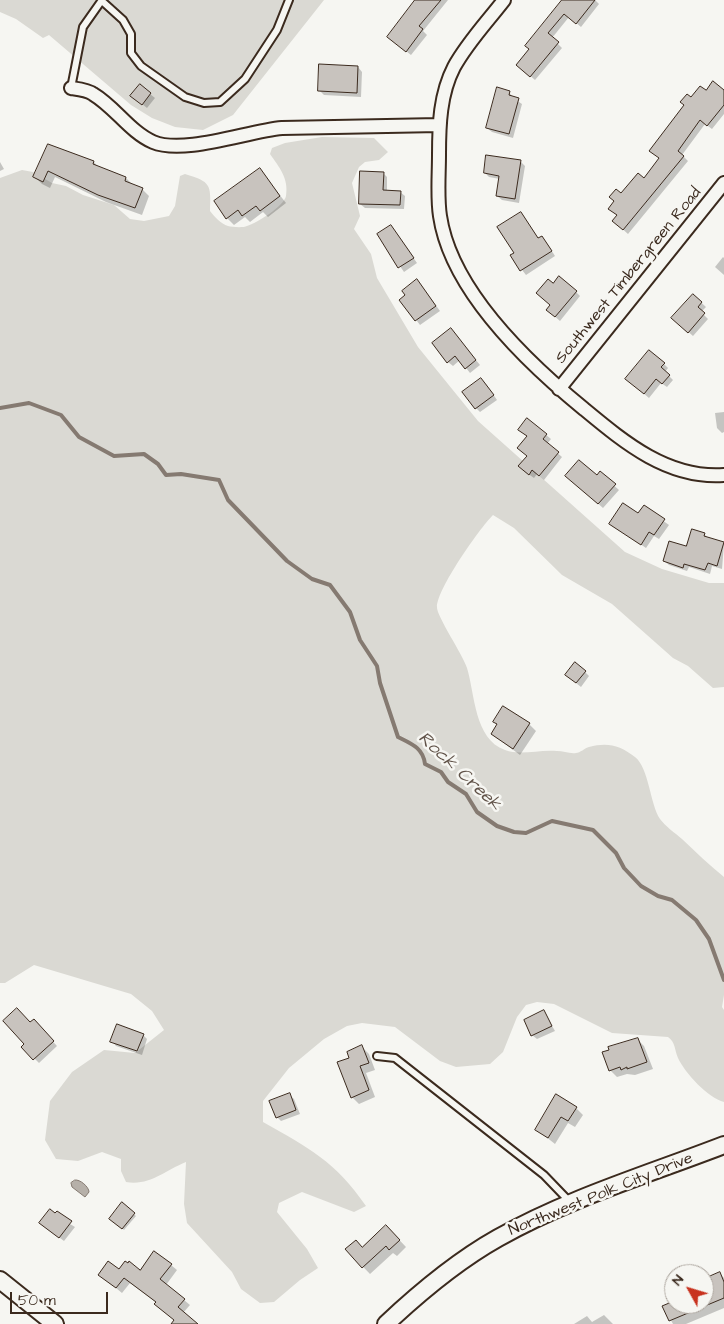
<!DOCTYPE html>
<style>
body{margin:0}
#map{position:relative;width:724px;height:1324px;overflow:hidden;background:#f6f6f2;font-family:"Architects Daughter",sans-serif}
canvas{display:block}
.north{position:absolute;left:664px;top:1264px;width:50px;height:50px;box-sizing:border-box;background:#f6f6f2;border:1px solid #aba49d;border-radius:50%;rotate:309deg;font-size:14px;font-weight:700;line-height:20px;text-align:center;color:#3b2a1e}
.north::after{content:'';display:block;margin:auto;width:18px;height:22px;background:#c8321e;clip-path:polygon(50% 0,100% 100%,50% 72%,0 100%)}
.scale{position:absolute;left:10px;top:1292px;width:98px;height:22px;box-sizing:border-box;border:2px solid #3b2a1e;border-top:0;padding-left:6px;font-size:15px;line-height:18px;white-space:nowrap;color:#3b2a1e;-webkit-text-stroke:4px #f6f6f2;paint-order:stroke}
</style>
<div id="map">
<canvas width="724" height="1324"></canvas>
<div class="north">N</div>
<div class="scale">50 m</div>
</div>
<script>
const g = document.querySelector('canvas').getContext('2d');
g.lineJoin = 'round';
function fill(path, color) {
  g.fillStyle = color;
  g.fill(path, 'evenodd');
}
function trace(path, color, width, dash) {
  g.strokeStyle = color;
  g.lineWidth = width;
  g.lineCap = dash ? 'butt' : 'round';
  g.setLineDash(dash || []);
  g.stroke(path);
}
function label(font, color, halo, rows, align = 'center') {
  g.font = font + ' "Architects Daughter",sans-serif';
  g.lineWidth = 5;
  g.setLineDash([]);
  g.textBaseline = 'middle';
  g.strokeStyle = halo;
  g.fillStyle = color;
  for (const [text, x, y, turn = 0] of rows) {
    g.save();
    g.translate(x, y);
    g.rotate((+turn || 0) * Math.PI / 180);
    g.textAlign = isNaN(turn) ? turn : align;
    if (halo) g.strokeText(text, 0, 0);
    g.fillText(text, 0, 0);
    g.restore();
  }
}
const green = new Path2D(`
 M0 0H324L233 115 203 130 175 127 152 118 131 105 49 35 43 38 16 19 0 12Z
 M322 137 374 138 388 152 379 160 365 162 359 167 352 183 360 216 354 229 371 254 377 278 418 347 478 421 625 552 662 569 709 583H724V687L713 688 688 666 673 658 612 604 562 575 514 528 493 515C479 529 437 589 437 607 436 615 463 655 467 668 475 694 474 739 505 750 521 756 540 749 557 751 563 751 570 754 576 753 580 753 585 748 589 747 607 742 620 745 635 757 649 768 650 804 660 819 665 826 675 833 682 839 696 852 709 865 724 877V995L722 1007 724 1010V1102C708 1098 685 1073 678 1058 674 1049 676 1043 668 1037L612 1033 554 1004 537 1002 526 1005 517 1017 503 1052 490 1064 456 1067 440 1061 395 1027 362 1023 347 1026 324 1039 289 1068 263 1101V1122C309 1148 335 1161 366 1206L354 1212 302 1192 279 1203 277 1212 307 1249 318 1268 300 1280 274 1302 260 1303 241 1289 232 1272 187 1223 184 1204 186 1162C164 1171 150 1186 126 1182L121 1171V1159L102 1152 78 1161 56 1159 45 1140 50 1101 72 1072 104 1050 135 1053 164 1030 152 1011 131 994 34 965 5 983H0V178L22 170 33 172 52 183 66 186 83 195 114 205 130 219 144 221 169 216 175 206 180 176 185 174C211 182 211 184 210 211 214 216 221 224 228 226 232 227 243 228 247 226 257 223 284 206 286 196 289 178 279 167 270 154L272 148 285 143Z`);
const water = new Path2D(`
 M75 1180C80 1179 89 1187 89 1192L85 1197 72 1187 71 1183Z`);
const shadow = new Path2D(`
 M416 0H448L423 31 427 35 411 55 393 41Z
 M563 0H595L599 4 581 27 569 17 552 38 562 48 535 80 522 69 530 49Z
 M358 67 362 72 361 97 324 95 319 90Z
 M724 91V114L712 129 705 124 682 155 688 161 628 234 618 225V216L614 213 621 195 645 180 660 159 691 98 706 92Z
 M509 92 513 98 522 104 513 138 492 132 487 128Z
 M150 94 155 98 147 108 137 100Z
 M77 155 94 162 99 168 126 178 133 185 142 189 149 196 142 215 106 202 55 177 50 188 42 184 35 177Z
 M520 161 525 166 519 203 502 200 497 196 500 179 489 177 485 173Z
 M0 162 4 169 0 171Z
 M260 170 286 203 268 217 263 212 250 222 245 217 234 225 227 218Z
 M383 173 387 177V192H400L405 196 404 209 365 208 360 204Z
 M521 213 539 239 542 237 546 242 555 256 526 275 511 256 515 253Z
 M391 226 417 263 404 272 378 234Z
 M723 257 724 258V275L715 267Z
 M421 285 440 311 420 325 401 300Z
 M554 285 576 292 580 296 560 321 552 314Z
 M693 295 706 307 701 312 708 319 693 336 677 322Z
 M455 334 480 365 470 373 460 360 453 366 448 362Z
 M664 364 668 368 665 372 673 380 667 387 661 383 649 398 631 383Z
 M486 384 497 400 480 412 476 408Z
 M724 412V432L722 433 717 428 715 413Z
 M528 420 551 439 547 444 562 457 544 480 537 474 534 478 524 471 528 456V437L524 434Z
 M600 473 619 490 603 508 571 480 597 477Z
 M644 507 669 525 659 539 654 536 646 548 611 524 639 515Z
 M704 534 709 539 724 544 722 569 712 566 710 574 689 567 687 571 669 565 664 561Z
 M585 672 589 676 581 687 571 679Z
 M494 721 529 724 536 731 520 755 492 734 498 725Z
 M544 1012 555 1031 537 1039 532 1035Z
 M34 1021 57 1046 39 1063 23 1047 26 1044 30 1024Z
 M143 1035 147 1039 142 1055 116 1046 112 1041Z
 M637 1039 644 1046 653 1069 635 1075 627 1074 617 1077 610 1070Z
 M362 1047 369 1054 375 1070 366 1073 375 1097 359 1104 352 1097 351 1058Z
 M289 1095 294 1099 300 1114 281 1121 277 1117Z
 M576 1108 583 1115 575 1127 568 1123 555 1144 536 1129Z
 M122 1204 136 1216 124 1230 110 1218Z
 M55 1215 75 1227 64 1241 45 1227Z
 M386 1226 406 1247 397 1256 393 1253 370 1274 347 1250 362 1248Z
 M171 1265 177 1270 166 1285 190 1305 183 1313 196 1324H172L175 1320 157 1303 130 1283 122 1293 100 1275 119 1271 140 1272Z
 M692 1270 696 1274H682Z
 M720 1274 724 1278V1308L686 1324H673L664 1307 674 1302 704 1304V1280Z
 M604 1315 613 1324H574L587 1316 592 1322Z`);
const stream = new Path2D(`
 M0 408 29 403 61 415 79 437 114 456 144 454 158 464 166 475 181 474 219 480 228 500 287 561 312 579 330 585 350 612 360 640 377 666 380 683 398 737C412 744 423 748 425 764L441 772 448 782 466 794 477 812 497 826 514 832 526 833 552 821 593 830 616 853 624 868 641 886 658 896 672 900 696 920 709 939 724 980`);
const building = new Path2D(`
 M415 0H441L419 26 423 29 406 52 387 37Z
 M562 0H595L576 24 564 14 548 33 559 42 530 77 516 65 529 49 525 46Z
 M319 64 358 66 357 93 318 91Z
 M713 81 724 90V105L707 126 700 120 678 151 684 156 623 230 612 221 617 215 608 209 614 201 609 197 616 189 621 193 638 173 644 178 659 158 649 151 684 105 680 102 687 94 691 97 700 86 706 90Z
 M140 84 151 93 142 105 130 96Z
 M497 87 510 91 509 95 519 98 509 134 486 128Z
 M48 144 94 161 93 164 126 177 125 181 143 188 135 208 98 195 48 171 43 182 33 177Z
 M486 155 521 160 515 199 496 196 499 176 484 173Z
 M260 168 280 196 260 211 256 206 242 216 238 210 226 219 214 201Z
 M360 171 384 172 383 190 401 191 400 205 359 204Z
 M521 212 538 238 542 236 552 251 520 271 510 255 514 253 497 227Z
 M391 225 414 258 398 268 377 234Z
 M559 276 577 291 555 317 546 310 550 305 536 293 548 279 553 283Z
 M417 279 436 306 415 321 399 300 405 295 402 291Z
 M693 294 702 302 698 307 705 313 688 333 671 318Z
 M451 328 476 360 465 369 455 356 447 363 432 343Z
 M649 350 665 363 661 367 670 375 662 384 656 379 644 394 625 379Z
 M481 378 494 395 475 409 462 392Z
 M527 418 547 434 543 439 559 452 539 476 532 470 529 475 518 466 527 456 517 448 527 436 518 430Z
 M579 460 597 475 600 471 616 484 598 504 565 476Z
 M623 503 638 513 644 505 665 519 654 535 649 532 641 545 609 524Z
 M692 529 705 533 704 536 724 542 717 566 708 563 705 570 684 564 683 568 663 561 669 541 686 546Z
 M575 662 586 671 576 683 565 675Z
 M503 706 530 723 513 749 491 734 497 724 493 722Z
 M17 1008 30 1022 34 1019 54 1041 33 1060 21 1047 24 1044 3 1021Z
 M544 1010 552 1026 531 1036 524 1020Z
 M117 1024 144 1034 137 1051 110 1042Z
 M638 1038 647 1062 627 1069V1067L621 1070 620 1067 609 1071 602 1052 609 1050 608 1047Z
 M362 1045 369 1063 360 1066 369 1090 351 1098 337 1062 349 1058 347 1052Z
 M290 1093 296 1110 276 1118 269 1101Z
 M556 1094 577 1107 568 1121 561 1117 548 1138 535 1130Z
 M122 1202 135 1213 122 1229 109 1219Z
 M50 1209 55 1213 57 1211 72 1221 59 1238 39 1223Z
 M386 1225 400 1240 389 1250 386 1246 362 1268 345 1249 356 1240 362 1247Z
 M154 1251 172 1264 160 1279 185 1299 178 1307 198 1324H171L174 1320 154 1304 156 1302 124 1278 116 1288 98 1275 108 1261 119 1269 125 1261 128 1263 129 1261 140 1270Z
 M720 1272 724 1282V1298L669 1321 662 1306 674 1301V1304H704V1279Z`);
const service = new Path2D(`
 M102 1 123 20 131 34V53L141 66 185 97 204 103 220 102 245 79 277 30 289 0
 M71 88 83 27 102 0
 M377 1056 395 1058 544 1175 569 1201`);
const minor = new Path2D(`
 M504 0C487 22 467 43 454 67 440 94 439 125 439 155 439 175 437 197 440 216 451 291 529 364 584 409 625 443 668 479 724 475
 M71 88C78 89 88 90 93 94 115 107 130 132 153 142 184 155 248 131 282 128L439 125
 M559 389 724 183`);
const tertiary = new Path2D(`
 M0 1280 55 1324
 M386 1324C420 1292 457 1261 498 1238 569 1198 649 1174 724 1145`);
const streetNames = [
 ["Southwest Timbergreen Road",629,276,-51],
 ["Northwest Polk City Drive",601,1195,-22]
];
const waterNames = [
 ["Rock Creek",459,772,43]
];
fill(green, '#dad9d3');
fill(water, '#b6b0a9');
trace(water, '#857a71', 1);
fill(shadow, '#0003');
trace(stream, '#857a71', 4);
fill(building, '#c8c3be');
trace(building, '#3b2a1e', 1);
trace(service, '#3b2a1e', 10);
trace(minor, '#3b2a1e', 16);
trace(tertiary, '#3b2a1e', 20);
trace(service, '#f6f6f2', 6);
trace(minor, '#f6f6f2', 12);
trace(tertiary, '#f6f6f2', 16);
label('16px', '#3b2a1e', '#f6f6f2', streetNames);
label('italic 18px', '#605248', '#f6f6f2', waterNames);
</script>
